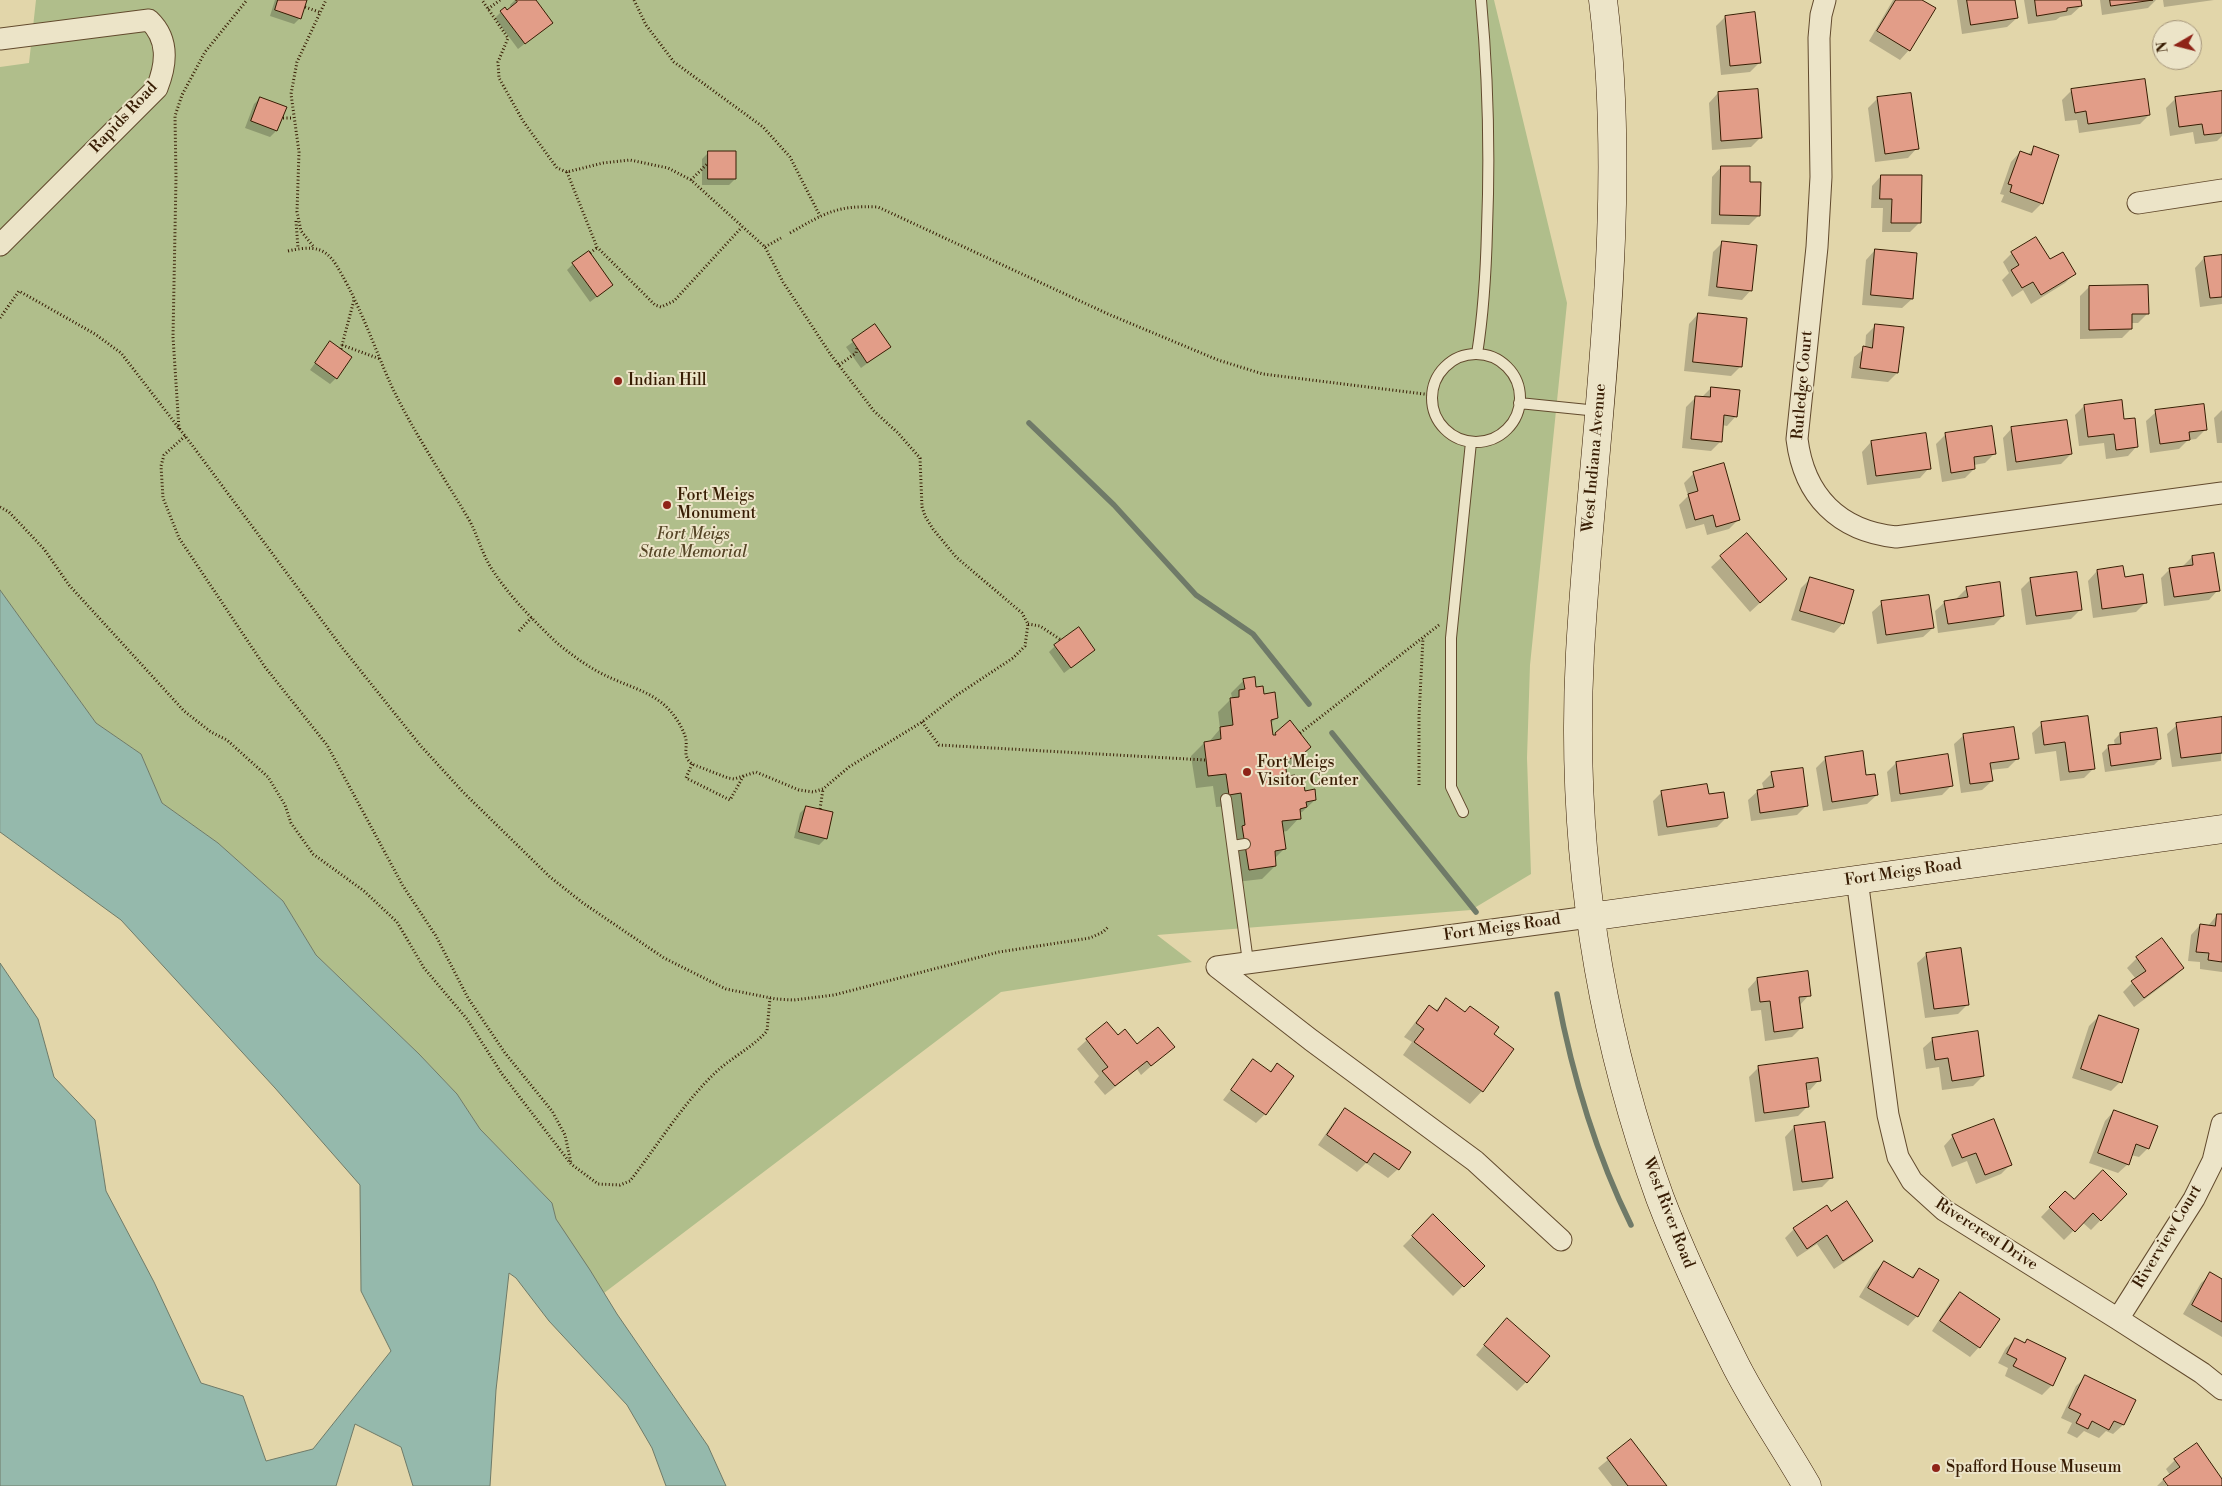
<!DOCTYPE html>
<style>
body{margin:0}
#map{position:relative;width:2222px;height:1486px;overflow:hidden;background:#e2d6aa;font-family:"Libre Bodoni",serif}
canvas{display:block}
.north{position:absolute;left:2152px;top:20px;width:50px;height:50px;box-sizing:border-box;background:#ece4c8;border:1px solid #a49479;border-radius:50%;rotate:262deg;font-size:14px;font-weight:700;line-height:20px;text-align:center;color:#371c03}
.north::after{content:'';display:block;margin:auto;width:18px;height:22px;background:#8f2418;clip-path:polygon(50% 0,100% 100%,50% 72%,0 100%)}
</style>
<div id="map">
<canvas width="2222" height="1486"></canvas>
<div class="north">N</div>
</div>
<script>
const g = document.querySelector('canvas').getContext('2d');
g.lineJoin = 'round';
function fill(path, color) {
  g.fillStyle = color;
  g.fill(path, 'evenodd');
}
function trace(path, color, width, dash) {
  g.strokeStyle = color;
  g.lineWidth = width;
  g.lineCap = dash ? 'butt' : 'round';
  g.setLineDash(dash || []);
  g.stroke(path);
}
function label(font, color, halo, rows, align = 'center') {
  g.font = font + ' "Libre Bodoni",serif';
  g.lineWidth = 4;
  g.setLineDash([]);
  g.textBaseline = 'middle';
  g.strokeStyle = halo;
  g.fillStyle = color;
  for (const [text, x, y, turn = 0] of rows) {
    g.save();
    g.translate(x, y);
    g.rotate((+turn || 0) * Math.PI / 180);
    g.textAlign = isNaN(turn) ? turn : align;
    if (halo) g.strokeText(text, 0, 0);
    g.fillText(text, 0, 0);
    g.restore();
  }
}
const green = new Path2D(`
 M36 0H1494L1567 303 1530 665 1527 758 1531 874 1471 910 1157 935 1192 962 1001 992 604 1293 556 1219 552 1203 480 1129 457 1094 419 1054 316 955 283 901 218 843 162 803 141 754 96 723 0 590V67L29 63Z`);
const water = new Path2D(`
 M0 590 96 723 141 754 162 803 218 843 283 901 316 955 419 1054 457 1094 480 1129 552 1203 556 1219 590 1270 617 1314 708 1446 726 1486H666L652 1448 627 1405 549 1321 516 1278 509 1273 496 1390 490 1486H413L401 1447 355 1424 336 1486H0V963L38 1019 54 1077 95 1120 106 1191 154 1282 201 1383 243 1396 266 1461 313 1449 391 1351 361 1291 360 1185 275 1088 121 920 0 832Z`);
const shadow = new Path2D(`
 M275 0H306L300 18 294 24 270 16Z
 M515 0H535L551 23 518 49 495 18 501 12 506 11 511 8 510 5Z
 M1893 0H1920L1909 50 1900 60 1869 41Z
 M1957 0H2014L2017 18 2007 27 1962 34Z
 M2024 0H2080L2081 6 2071 15 2060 17 2056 20 2028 24Z
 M2100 0H2156L2148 8 2102 15Z
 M2163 0H2214L2164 7Z
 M1725 17 1759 63 1750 72 1721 75 1716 26Z
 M2072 90 2149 115 2140 124 2079 133 2077 120 2065 121 2062 100Z
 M1718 93 1760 138 1751 147 1712 150 1709 103Z
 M260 98 276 131 270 137 245 128 254 104Z
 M2176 98 2222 99V136L2217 141 2195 144 2193 132 2170 136 2166 108Z
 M1877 99 1917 148 1908 158 1875 162 1868 108Z
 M2035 148 2042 203 2032 213 2001 202 2004 195 2000 194 2011 162 2020 152 2027 155Z
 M708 153 735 179 729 185H702V159Z
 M1721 167 1749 183 1759 215 1749 225 1711 224 1712 177Z
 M1881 176 1919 223 1910 232H1882L1883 208H1871L1872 186Z
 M1723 242 1751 290 1742 300 1708 296 1713 252Z
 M1875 250 1912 299 1902 308 1862 305 1866 260Z
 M2012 253 2049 261 2074 274 2065 283 2031 304 2023 290 2012 297 2002 280 2009 273 2003 262Z
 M2222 256V304L2200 307 2195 268 2204 258Z
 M573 264 612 285 590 302 567 270Z
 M2089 287 2147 314 2138 323H2131V329L2122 338 2080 339V296Z
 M1698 314 1741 366 1731 376 1684 371 1689 324Z
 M1876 325 1897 373 1888 382 1851 378 1854 357 1865 348 1866 335Z
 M875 326 889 347 861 368 846 347Z
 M330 343 336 378 330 384 310 370Z
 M1711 388 1736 416 1727 426 1722 425 1721 441 1711 451 1682 448 1686 407 1696 397 1701 398Z
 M2084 406 2123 421 2137 446 2128 456 2106 459 2104 443 2079 446 2075 415Z
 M2222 410V443H2217L2214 418Z
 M2156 412 2206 429 2196 439 2188 440 2179 449 2150 453 2146 421Z
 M2012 428 2071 454 2061 464 2007 471 2003 438Z
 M1946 434 1994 454 1985 463 1974 465V469L1965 478 1942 482 1936 444Z
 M1871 442 1929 468 1920 478 1867 485 1862 452Z
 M1694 473 1739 519 1729 529 1707 535 1704 524 1686 529 1679 505 1688 496 1684 483Z
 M1747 534 1786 579 1750 612 1711 567Z
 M2192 557 2218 590 2209 600 2164 606 2161 578 2170 569 2182 567Z
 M2097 571 2123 578 2145 603 2136 612 2093 618 2088 581Z
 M1810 579 1843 623 1834 633 1791 620 1801 588Z
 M2031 579 2081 609 2071 619 2026 625 2021 589Z
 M1967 588 2003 616 1994 625 1938 633 1935 611 1945 602 1958 600 1957 598Z
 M1882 603 1933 628 1923 637 1877 644 1872 612Z
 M1055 646 1094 650 1064 673 1049 652Z
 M1244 680 1263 695 1276 718 1270 724 1272 738 1276 734 1310 747 1285 770 1286 778 1295 787 1315 800 1302 812 1299 813V818L1287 831 1282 832 1284 849 1274 859 1275 866 1262 879 1236 882 1228 806 1216 807 1213 786 1196 788 1191 756 1204 743H1208L1220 729 1218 712 1232 698 1231 693Z
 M2087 717 2094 768 2084 778 2060 781 2056 751 2035 754 2032 733 2042 724Z
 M2222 718 2221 761 2172 767 2167 734 2177 725Z
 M2120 734 2160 759 2154 765 2105 772 2102 753 2108 747 2115 746 2114 740Z
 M1964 735 2018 758 2008 768 1990 770 1992 781 1982 790 1961 793 1954 744Z
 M1826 758 1865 777 1877 795 1867 804 1823 811 1816 768Z
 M1896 763 1951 786 1942 795 1891 802 1887 772Z
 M1772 773 1807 805 1797 815 1751 821 1748 800 1758 791 1764 790 1762 783Z
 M1662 792 1708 796 1727 817 1717 827 1658 836 1653 801Z
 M806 807 826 838 819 845 794 838 800 813Z
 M2217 915 2222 916V972L2200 969V962L2188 961 2191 935 2200 925 2208 926Z
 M1927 954 1968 1004 1958 1014 1925 1018 1917 963Z
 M2137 958 2183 968 2173 978 2134 1007 2123 992 2136 979 2127 968Z
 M1757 979 1809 995 1800 1005 1801 1028 1792 1037 1765 1041 1761 1010 1751 1011 1748 989Z
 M1446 1000 1492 1034 1482 1091 1470 1104 1403 1055 1412 1042 1404 1037 1417 1020 1429 1007 1435 1011Z
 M2099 1016 2120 1082 2111 1091 2072 1078 2089 1026Z
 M1118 1037 1137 1046 1173 1047 1141 1075 1137 1069 1105 1095 1094 1082 1099 1076 1077 1049 1087 1040Z
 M1933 1039 1983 1076 1973 1086 1942 1090 1939 1067 1926 1069 1923 1048Z
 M1253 1061 1269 1072 1277 1065 1265 1114 1256 1123 1223 1100Z
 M1759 1067 1819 1080 1810 1090H1805L1807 1107 1798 1116 1755 1122 1749 1077Z
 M1345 1110 1398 1169 1388 1178 1366 1163 1357 1172 1318 1145 1336 1119Z
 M2114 1111 2148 1148 2139 1157 2131 1155 2128 1164 2118 1173 2089 1163 2105 1121Z
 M1794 1127 1832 1177 1822 1187 1793 1191 1785 1137Z
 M1953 1136 2010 1165 2001 1174 1976 1184 1967 1161 1952 1167 1944 1146Z
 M2065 1192 2074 1201 2126 1194 2091 1230 2082 1222 2064 1240 2041 1217Z
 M1831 1213 1871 1241 1862 1250 1834 1269 1817 1244 1797 1257 1785 1238 1794 1229Z
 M1433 1216 1483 1266 1453 1296 1403 1246Z
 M1884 1262 1910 1278 1919 1269 1917 1316 1908 1326 1859 1297 1874 1272Z
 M2211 1274 2222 1280V1337L2183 1314 2201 1283Z
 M1960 1293 1979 1347 1970 1357 1932 1331 1950 1303Z
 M1498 1329 1526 1382 1517 1391 1476 1355Z
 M2015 1339 2024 1343 2027 1340 2052 1385 2042 1395 2005 1376 2008 1368 1998 1363 2006 1348Z
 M2086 1377 2134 1401 2123 1425 2113 1434 2106 1431 2099 1438 2084 1431 2077 1438 2067 1433 2072 1423 2061 1418 2076 1386Z
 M1631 1441 1665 1486H1612L1598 1468Z
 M2175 1460 2222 1481V1486H2170V1475L2166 1469Z
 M2163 1480 2167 1486H2157Z`);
const stream = new Path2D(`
 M1029 423 1114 505 1196 595 1253 634 1309 704
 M1332 733 1476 912
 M1557 994C1572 1074 1595 1152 1631 1225`);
const building = new Path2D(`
 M278 0H307L301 19 275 10Z
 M516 0H536L553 23 525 44 500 11 505 7 507 10 517 2Z
 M1896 0H1922L1936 8 1910 51 1877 31Z
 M1967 0H2015L2018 18 1971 25Z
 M2035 0H2081L2082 6 2067 8V11L2037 16Z
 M2110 0H2153L2111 6Z
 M1755 12 1761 63 1730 66 1725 16Z
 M2145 79 2150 115 2088 124 2086 111 2075 113 2071 89Z
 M1758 89 1762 138 1721 141 1718 92Z
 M2222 91V133L2204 135 2202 124 2179 127 2175 97Z
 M1911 93 1919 149 1885 154 1877 97Z
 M260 97 287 107 277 131 251 121Z
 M2034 146 2059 155 2043 204 2010 192 2012 185 2008 184 2020 151 2031 155Z
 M708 151H736V179H708Z
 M1721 166H1750V182H1761L1760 216 1720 215Z
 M1881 175H1922L1921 223H1891L1892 199H1880Z
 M2036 237 2050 259 2063 252 2076 274 2041 295 2033 282 2022 288 2011 270 2019 265 2011 252Z
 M1722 241 1757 245 1752 291 1717 287Z
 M1875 249 1917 253 1913 299 1871 295Z
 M589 251 613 285 597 297 572 263Z
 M2222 255V297L2210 298 2204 257Z
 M2148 285 2149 314H2132V329L2089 330V286Z
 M1698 313 1747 318 1742 367 1693 362Z
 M875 324 891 347 867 363 852 340Z
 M1875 324 1904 327 1898 373 1860 368 1863 346 1872 348Z
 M330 341 352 357 337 379 315 363Z
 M1711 387 1740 390 1737 417 1724 415 1722 442 1691 439 1695 396 1710 397Z
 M2122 400 2124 419 2135 418 2138 447 2116 450 2114 434 2088 437 2084 405Z
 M2204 404 2207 430 2189 432 2190 440 2160 444 2155 410Z
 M2067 420 2072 454 2016 462 2011 427Z
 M1992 426 1996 454 1974 457 1975 469 1951 473 1945 433Z
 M1926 433 1931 469 1876 476 1871 441Z
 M1724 463 1740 520 1716 527 1713 515 1695 520 1688 494 1698 491 1693 472Z
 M1747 533 1787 579 1760 603 1720 556Z
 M2214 553 2220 591 2174 597 2169 568 2193 565 2192 556Z
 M2123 566 2125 577 2143 574 2147 603 2102 609 2097 570Z
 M2077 572 2082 610 2036 616 2030 578Z
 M1810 577 1854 590 1844 624 1800 611Z
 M2000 582 2004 616 1948 624 1944 601 1968 597 1966 587Z
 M1929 595 1934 628 1886 635 1881 601Z
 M1079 627 1095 650 1071 668 1054 645Z
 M1255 677 1256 687 1263 686 1264 694 1275 692 1278 718 1271 720 1273 735H1276L1275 733 1290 720 1311 747 1296 760 1293 757 1285 762 1287 776 1295 775 1296 786 1304 785 1305 791 1315 789 1316 800 1306 802 1307 807 1300 809 1301 819 1282 821 1286 849 1275 851 1276 866 1249 870 1242 826 1245 825 1241 793 1229 795 1226 774 1208 776 1204 742 1221 739 1220 727 1233 725 1230 698 1239 697V690L1245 689 1243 679Z
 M2088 716 2095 769 2069 772 2065 742 2044 745 2041 722Z
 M2222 717V753L2181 758 2176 723Z
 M2014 727 2019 759 1990 763 1993 781 1970 784 1963 734Z
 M2157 728 2161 759 2111 766 2108 745 2121 744 2120 733Z
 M1863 751 1866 775 1875 774 1878 795 1832 802 1825 757Z
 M1948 754 1953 786 1900 794 1896 762Z
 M1803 768 1808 806 1760 813 1757 790 1774 787 1771 772Z
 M1707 784 1709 794 1724 792 1728 818 1667 827 1661 791Z
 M806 806 833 812 827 839 799 832Z
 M2217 914H2222V962L2208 960 2209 953 2196 952 2200 924 2215 926Z
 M2162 938 2184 968 2144 998 2131 981 2146 971 2136 957Z
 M1961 948 1969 1005 1934 1009 1926 953Z
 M1808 971 1811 996 1799 997 1803 1028 1774 1032 1770 1001 1760 1002 1757 978Z
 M1446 998 1465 1012 1470 1006 1499 1027 1494 1034 1514 1049 1483 1092 1414 1042 1424 1029 1416 1023 1429 1005 1437 1011Z
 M2099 1015 2139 1029 2122 1083 2081 1069Z
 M1107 1022 1118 1035 1125 1029 1137 1044 1158 1027 1175 1047 1151 1066 1147 1061 1115 1086 1102 1071 1108 1067 1086 1039Z
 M1978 1031 1984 1076 1952 1081 1948 1058 1935 1060 1932 1038Z
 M1818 1058 1821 1081 1806 1083 1809 1107 1764 1113 1758 1066Z
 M1253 1059 1271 1072 1277 1063 1294 1076 1266 1115 1231 1090Z
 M1345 1108 1411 1152 1399 1170 1374 1153 1367 1163 1327 1135Z
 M2114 1110 2158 1126 2149 1149 2136 1144 2129 1165 2098 1153Z
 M1994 1119 2012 1165 1985 1175 1976 1153 1962 1158 1952 1135Z
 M1825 1122 1833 1178 1802 1182 1794 1126Z
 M2103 1170 2127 1194 2101 1221 2093 1213 2075 1232 2049 1207 2065 1191 2074 1199Z
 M1847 1201 1873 1241 1843 1261 1827 1235 1807 1249 1793 1228 1827 1205 1831 1211Z
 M1433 1214 1485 1266 1464 1287 1412 1236Z
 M1884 1261 1913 1278 1919 1268 1939 1280 1918 1317 1868 1288Z
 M2210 1272 2222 1279V1322L2192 1305Z
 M1960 1292 2000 1319 1980 1348 1940 1321Z
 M1507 1318 1550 1356 1527 1383 1484 1345Z
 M2015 1338 2025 1343 2027 1339 2066 1358 2053 1386 2013 1366 2017 1359 2007 1354Z
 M2085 1375 2136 1400 2124 1425 2114 1421 2109 1430 2092 1421 2088 1429 2076 1423 2081 1414 2069 1408Z
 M1631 1439 1667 1486H1628L1607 1458Z
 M2197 1443 2222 1479V1486H2168L2163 1479 2180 1467 2174 1459Z`);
const path = new Path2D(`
 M634 0 646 25 674 62 763 127 790 157 820 216
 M305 7 319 12
 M488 9 500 0
 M283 118H293
 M567 172 597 247 655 305 661 307 674 301 742 227
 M691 180 708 163
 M296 221 298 248
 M790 233C825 213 837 205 878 207L1108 314 1218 360 1263 374 1432 395
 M313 246 301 231 297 212 299 152 291 94 297 62 326 0
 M765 247 781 238
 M288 251C327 242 331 255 348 286 365 319 377 354 392 387 414 433 442 474 468 518 477 533 481 551 490 566 507 594 533 620 557 643 573 656 592 670 611 678 628 686 647 691 662 703 672 711 681 724 685 736 689 747 681 755 692 764L728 778 734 779 756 772 799 790 813 792 823 789 849 767 922 722 957 695 1013 658 1025 646 1028 624 1022 613 956 557 933 529 925 516 922 507 920 458 898 433 874 411 831 355 783 282 765 247 691 180 668 168 630 160 603 163 567 172 557 168 523 121 499 78 498 62 508 38 482 0
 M590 253 598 247
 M0 318 19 291 95 334 121 353 192 445 340 645 420 745 463 792 550 877 583 903 664 958 726 989 776 999 794 1000 834 995 999 952 1090 938 1103 932 1108 927
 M342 345 380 359
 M341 349 354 300
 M839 365 856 353 857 347
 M179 429 173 337 176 178 175 116 182 95 205 52 247 0
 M185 436 164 455 161 466 163 498 179 538 265 667 327 745 403 886 436 936 468 998 505 1053 552 1111 565 1135 571 1163
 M0 507 9 512 44 549 69 585 184 711 211 732 227 740 268 777 285 805 291 823 313 854 364 891 397 922 424 968 467 1019 502 1074 571 1164 598 1184 620 1185 630 1181C658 1145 683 1103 716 1072 732 1057 752 1048 767 1031L770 998
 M1028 624 1040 626 1061 640
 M519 631 532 617
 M922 722 939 745 1205 760
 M1300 733 1439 625
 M692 764 686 778 730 800 744 775
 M1419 785V716L1423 638
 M820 809 823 789`);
const lane = new Path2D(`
 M1477 354C1484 310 1486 272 1487 229 1490 152 1488 76 1481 0
 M1432 398a44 44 0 1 1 88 0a44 44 0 1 1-88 0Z
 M1519 403 1598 411
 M1226 799 1248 962
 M1463 812 1451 787V638L1471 442
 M1233 846 1245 844`);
const street = new Path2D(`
 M1825 0 1821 15 1819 38 1821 177 1817 247 1797 439C1804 496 1839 531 1896 537L2222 493
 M0 39 149 20C169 39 167 63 157 88L0 245
 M2138 203 2222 190
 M1857 879 1888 1115 1898 1157 1912 1181 1944 1210 2118 1319 2202 1373 2222 1389
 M1561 1240 1475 1161 1311 1040 1217 967 1589 917
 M2118 1319 2194 1199 2213 1161 2222 1124`);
const secondary = new Path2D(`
 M1603 0C1630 218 1592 436 1580 653 1570 842 1596 1021 1660 1198 1681 1253 1707 1308 1733 1360 1754 1403 1783 1444 1807 1486
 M1589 917 2222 829`);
const markers = [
 [618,381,5,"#8f2418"],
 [667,505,5,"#8f2418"],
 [1247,772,5,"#8f2418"],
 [1936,1468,5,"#8f2418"]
];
const streetNames = [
 ["Rapids Road",124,118,-47],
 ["Rutledge Court",1803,385,-85],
 ["West Indiana Avenue",1595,458,-85],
 ["Fort Meigs Road",1903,873,-8],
 ["Fort Meigs Road",1502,928,-8],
 ["West River Road",1668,1213,69],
 ["Rivercrest Drive",1986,1235,33],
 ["Riverview Court",2168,1237,-59]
];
const poiNames = [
 ["Indian Hill",628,381],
 ["Fort Meigs",677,496],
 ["Monument",677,514],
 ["Fort Meigs",1257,763],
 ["Visitor Center",1257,781],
 ["Spafford House Museum",1946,1468]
];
const parkNames = [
 ["Fort Meigs",693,535],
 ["State Memorial",693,553]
];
fill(green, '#b0be8b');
fill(water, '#95b9ac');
trace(water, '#6f7a68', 1);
fill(shadow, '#0003');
trace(stream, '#6f7a68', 5.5);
fill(building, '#e29d88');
trace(building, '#371c03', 1);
trace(lane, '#624a2d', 12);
trace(street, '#624a2d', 23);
trace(secondary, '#371c03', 29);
trace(path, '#371c03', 3, [1, 2.5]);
trace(lane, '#ece4c8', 10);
trace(street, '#ece4c8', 21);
trace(secondary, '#ece4c8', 28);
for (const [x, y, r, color] of markers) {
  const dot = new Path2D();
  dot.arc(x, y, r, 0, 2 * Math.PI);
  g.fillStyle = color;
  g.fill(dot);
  trace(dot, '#ece4c8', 2);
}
label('16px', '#371c03', '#ece4c8', streetNames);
label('16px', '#371c03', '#ece4c8', poiNames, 'left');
label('italic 16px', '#554425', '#ece4c8', parkNames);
</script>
